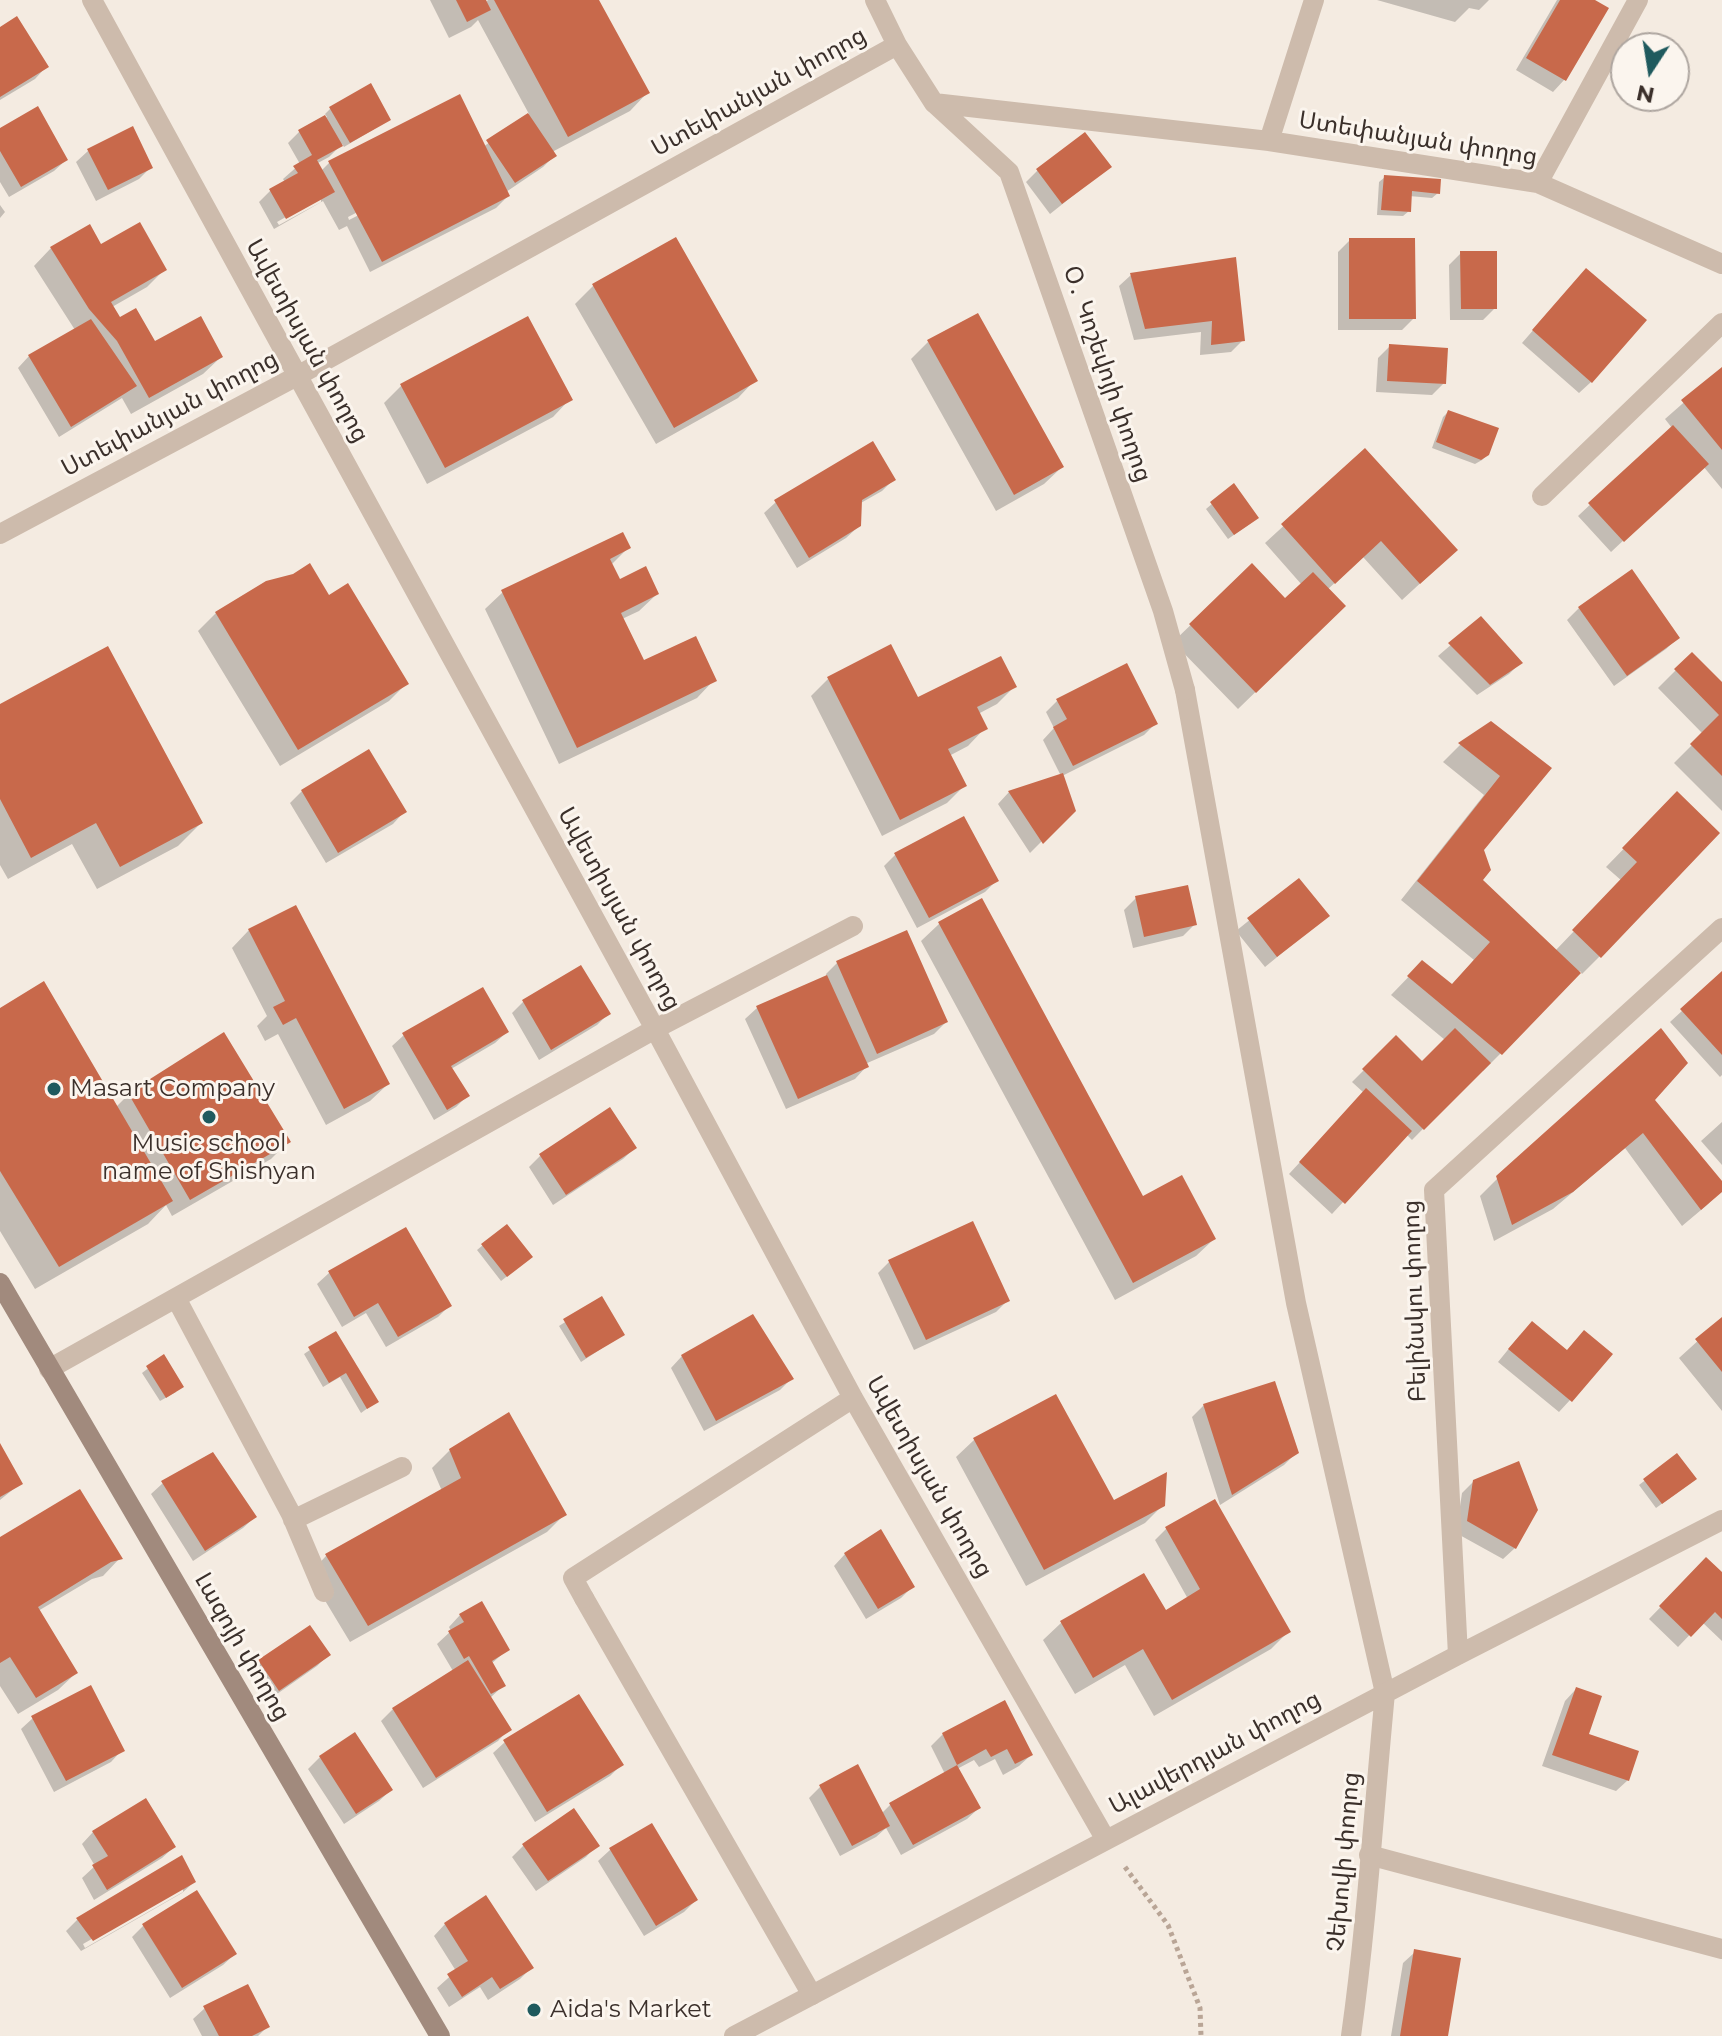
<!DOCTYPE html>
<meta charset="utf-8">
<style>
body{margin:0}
#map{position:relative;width:1722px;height:2036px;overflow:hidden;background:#f4ebe1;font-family:Montserrat,sans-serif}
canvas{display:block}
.north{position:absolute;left:1610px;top:32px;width:80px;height:80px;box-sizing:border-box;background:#fbf5ee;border:2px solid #aea6a0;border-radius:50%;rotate:192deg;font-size:22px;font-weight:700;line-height:32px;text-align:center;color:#3b302b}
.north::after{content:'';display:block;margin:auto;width:28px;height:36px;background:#1f5a5e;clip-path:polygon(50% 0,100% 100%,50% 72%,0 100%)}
</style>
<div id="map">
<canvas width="1722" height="2036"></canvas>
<div class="north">N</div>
</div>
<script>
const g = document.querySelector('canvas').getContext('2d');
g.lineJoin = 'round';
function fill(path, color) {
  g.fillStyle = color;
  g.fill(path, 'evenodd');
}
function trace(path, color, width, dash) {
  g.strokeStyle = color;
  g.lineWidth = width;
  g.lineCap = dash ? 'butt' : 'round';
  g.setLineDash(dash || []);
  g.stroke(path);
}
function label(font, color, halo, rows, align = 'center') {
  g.font = font + ' Montserrat,"Noto Sans Armenian",sans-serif';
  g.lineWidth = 6;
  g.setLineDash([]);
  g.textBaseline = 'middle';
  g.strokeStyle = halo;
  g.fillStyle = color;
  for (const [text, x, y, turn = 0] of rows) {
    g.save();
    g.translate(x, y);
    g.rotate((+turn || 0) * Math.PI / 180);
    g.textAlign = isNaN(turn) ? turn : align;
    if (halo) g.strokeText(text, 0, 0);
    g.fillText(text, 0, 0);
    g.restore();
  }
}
const shadow = new Path2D(`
 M430 0H484L485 3 488 0H597L647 93 630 111 552 152 554 156 543 167 506 192 508 196 496 208 370 272 347 226 339 230 323 201 274 229 259 202 271 190 285 182 283 179 300 164 288 143 299 132 327 117 325 114 330 109 389 120 344 147 342 144 329 157 316 164 321 171 329 163 459 97 483 147 529 114 478 20 471 27 449 38ZM465 157V161L349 220 348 217ZM321 197V202L279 225 277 222Z
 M1377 0H1489L1479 10 1469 8 1455 22Z
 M1557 0H1591L1564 80 1553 92 1516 70Z
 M0 29 46 67 35 79 0 100Z
 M0 130 66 160 54 171 9 197 0 182Z
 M88 151 151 167 139 179 96 201 76 162Z
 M1109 167 1050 214 1026 182 1038 170Z
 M1385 177 1438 193 1432 198 1409 196V211L1403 216 1377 215 1379 182Z
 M0 205 5 212 0 218Z
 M675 239 755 380 738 398 656 444 575 304 593 286Z
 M1350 240 1414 318 1402 330H1338V252Z
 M51 248 164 270 147 287 112 307 119 320 154 344 221 357 203 374 131 414 122 398 59 437 18 368 29 356 75 330 34 266Z
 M1461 253 1495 308 1483 320H1450L1449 265Z
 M1234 259 1243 340 1231 352 1200 355 1201 332 1134 340 1119 286 1131 275Z
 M1575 282 1591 382 1579 393 1522 343Z
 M928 342 1062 467 1044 484 996 511 911 359Z
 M1390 346 1444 383 1432 395 1376 392 1378 358Z
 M1722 369V489L1703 466 1611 552 1578 516 1672 428 1665 419Z
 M402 385 570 399 553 417 427 484 384 403Z
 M1448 412 1488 454 1482 460 1475 464 1432 448 1443 417Z
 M1365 451 1438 567 1402 600 1363 557 1327 590 1344 606 1238 709 1173 642 1252 566 1285 601 1302 585 1265 543Z
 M894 479 882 491 859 504V526L846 538 797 568 764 513 776 502Z
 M1233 486 1251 523 1228 539 1206 509Z
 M628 548 611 565 619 582 657 594 639 611 622 619 643 663 714 680 697 698 559 764 485 609 503 592Z
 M328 597 406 684 389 701 280 766 198 631 216 613Z
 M1579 608 1678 638 1666 649 1614 686 1567 620Z
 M1481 619 1520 663 1509 674 1477 695 1438 656Z
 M1692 654 1722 685V811L1674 763 1703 734 1658 688Z
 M828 679 917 700 1014 687 997 704 978 714 985 728 968 746 949 756 964 786 947 803 882 836 811 696Z
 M1057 701 1156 723 1144 735 1062 776 1073 810 1030 853 998 804 1009 792 1061 776 1043 740 1054 728 1046 712Z
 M0 706 201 823 178 846 97 889 72 844 8 879 0 865Z
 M1491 723 1549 768 1482 850 1480 880 1555 951 1622 881 1606 867 1677 794 1600 956 1582 974 1580 971 1500 1054 1483 1071 1481 1070 1412 1140 1406 1134 1332 1214 1289 1174 1364 1093 1352 1082 1396 1038 1422 1064 1445 1040 1391 995 1422 963 1451 986 1474 960 1401 900 1484 795 1443 762 1460 745Z
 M302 791 404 812 393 824 326 863 290 803Z
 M895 855 997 880 985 892 917 928 884 866Z
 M1299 880 1327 916 1265 967 1236 931Z
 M1136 898 1195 924 1183 936 1133 948 1124 910Z
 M981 901 1142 1198 1214 1239 1196 1256 1115 1300 921 941 939 924Z
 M249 930 388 1084 370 1101 326 1125 278 1034 265 1041 257 1026 267 1016 232 948Z
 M837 963 946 1022 934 1034 865 1064 866 1067 855 1079 786 1109 745 1019 757 1008 827 977 826 974Z
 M581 968 608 1014 597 1025 539 1060 512 1013 523 1002Z
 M1722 974V1075L1720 1077 1670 1022Z
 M0 1010 116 1107 129 1094 288 1142 271 1159 172 1216 166 1205 148 1224 35 1289 0 1231Z
 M507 1032 495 1043 451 1069 467 1096 456 1107 434 1120 392 1046 404 1035Z
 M1652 1100 1722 1184V1189L1707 1205 1682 1226 1625 1148 1553 1209 1494 1241 1480 1196 1498 1178Z
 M1722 1122V1165L1701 1141Z
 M635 1148 623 1159 553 1205 529 1167 540 1156Z
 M405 1230 449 1306 438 1317 386 1347 366 1313 342 1327 317 1284 329 1273Z
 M483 1245 525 1262 501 1281 477 1250Z
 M889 1262 1008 1300 996 1312 914 1350 878 1273Z
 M601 1299 622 1335 581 1362 559 1326Z
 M1722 1319V1411L1679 1358Z
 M335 1333 376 1402 361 1413 340 1377 323 1387 304 1354Z
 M1520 1335 1570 1400 1559 1412 1498 1362Z
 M682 1356 792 1378 780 1390 704 1431 671 1368Z
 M163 1357 176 1392 160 1401 142 1373Z
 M1056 1397 1113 1503 1163 1505 1145 1523 1026 1586 956 1457 974 1440Z
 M1204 1405 1296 1453 1284 1465 1220 1505 1192 1417Z
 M0 1447 21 1483 0 1500Z
 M450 1450 565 1514 547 1532 350 1642 309 1574 326 1556 442 1491 432 1468Z
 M1677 1456 1689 1484 1656 1508 1639 1485Z
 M1474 1481 1515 1548 1503 1559 1456 1533 1462 1493Z
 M163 1483 255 1517 243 1528 193 1561 151 1494Z
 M1167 1528 1289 1631 1271 1649 1154 1716 1125 1665 1075 1694 1043 1640 1061 1623 1143 1576 1165 1613 1188 1599 1155 1540Z
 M0 1540 120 1558 103 1576 92 1579 38 1611 76 1673 58 1690 18 1714 0 1686Z
 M845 1554 912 1587 901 1598 866 1619 834 1566Z
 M1706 1560 1722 1575V1641L1702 1622 1678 1647 1649 1619Z
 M460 1615 507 1650 491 1664 504 1685 490 1698 509 1729 498 1741 423 1788 381 1721 393 1709 453 1671 437 1644 451 1631 449 1627Z
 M328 1655 317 1666 267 1701 248 1673 260 1661Z
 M1576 1689 1587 1735 1628 1780 1616 1791 1542 1766 1565 1701Z
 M1004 1703 1031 1755 1019 1766 1003 1775 995 1759 979 1767 974 1760 957 1769 979 1808 967 1819 901 1855 886 1828 876 1837 840 1856 809 1798 821 1786 881 1814 891 1804 945 1774 931 1746 943 1734Z
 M33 1718 122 1750 111 1762 54 1792 21 1729Z
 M505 1742 621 1765 610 1776 535 1822 493 1753Z
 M320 1757 391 1790 379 1801 344 1824 308 1769Z
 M651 1825 696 1900 684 1912 644 1936 598 1861 610 1850Z
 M93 1832 174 1847 162 1858 94 1900 82 1878 95 1866 82 1844Z
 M524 1845H597L586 1857 536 1891 512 1857Z
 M181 1858 194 1882 182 1893 81 1951 66 1931 77 1920ZM183 1887V1892L85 1948 83 1944Z
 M445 1924 531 1968 520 1979 488 2000 480 1987 449 2007 437 1988 456 1971 434 1936Z
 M144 1925 235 1954 223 1965 170 1998 132 1937Z
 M1415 1952 1446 2036H1391L1403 1963Z
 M205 2008 268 2026 258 2036H202L193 2019Z`);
const building = new Path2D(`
 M456 0H486L491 10 467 22Z
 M494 0H599L650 93 568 137Z
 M1560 0H1595L1609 8 1566 81 1526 58Z
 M17 16 49 67 0 97V27Z
 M371 83 391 120 350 143 329 107Z
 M460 94 510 196 382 262 328 161Z
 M38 106 68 160 21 187 0 151V128Z
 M528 113 557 156 515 183 486 140Z
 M325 115 343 146 317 160 335 192 286 219 269 189 298 173 293 166 312 155 298 130Z
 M133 126 153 168 108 190 87 149Z
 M1085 132 1112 167 1062 204 1036 169Z
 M1384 175 1441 179 1440 194 1412 191 1411 212 1381 210Z
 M140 222 167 270 111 302 120 317 136 308 155 341 201 316 223 357 149 398 117 341 89 309 50 247 90 224 101 244Z
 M676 237 758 381 674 428 592 284Z
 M1349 238H1415L1416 319H1349Z
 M1460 251H1497V309H1461Z
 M1236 257 1245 341 1211 345 1212 321 1145 329 1130 273Z
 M1586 268 1647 320 1592 383 1532 330Z
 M978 313 1064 467 1014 495 927 340Z
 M528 316 573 400 445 468 400 384Z
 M91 319 137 386 71 427 28 355Z
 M1389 344 1448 348 1446 384 1387 381Z
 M1722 367V450L1681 400Z
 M1448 410 1499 428 1489 455 1481 460 1436 442Z
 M1673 425 1709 464 1624 542 1588 503Z
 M873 441 896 480 862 500 861 526 809 558 774 500Z
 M1365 448 1458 550 1420 584 1381 541 1335 584 1281 524Z
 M1234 483 1259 518 1234 535 1210 502Z
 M623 532 631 548 610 559 620 579 646 566 659 594 621 613 644 660 696 636 717 681 577 748 501 590Z
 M310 563 329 595 348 583 409 684 298 750 215 612 266 581 293 574Z
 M1252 563 1285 598 1313 572 1346 606 1256 693 1189 624Z
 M1632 569 1680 638 1627 676 1578 607Z
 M1481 616 1523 663 1490 685 1448 643Z
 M891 644 918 697 1001 656 1017 687 977 707 988 729 948 749 967 786 900 820 827 677Z
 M108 646 203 823 120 867 96 823 31 858 0 799V704Z
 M1692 652 1722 682V776L1690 744 1719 715 1674 669Z
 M1127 663 1158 724 1073 766 1053 727 1067 719 1056 699Z
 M1491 721 1552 768 1484 850 1491 870 1483 880 1581 973 1502 1055 1407 976 1422 960 1452 984 1490 942 1417 881 1500 776 1458 743Z
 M369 749 407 812 338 853 301 790Z
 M1063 773 1076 811 1043 844 1008 791Z
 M1677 791 1720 833 1601 958 1572 930 1637 862 1622 848Z
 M964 816 999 881 929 918 894 853Z
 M1299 878 1330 916 1277 957 1247 918Z
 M1188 885 1197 925 1144 937 1135 896Z
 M982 898 1143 1196 1182 1175 1216 1239 1133 1283 938 922Z
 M296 905 390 1084 344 1109 296 1018 283 1025 273 1007 285 1001 248 929Z
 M907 930 948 1022 877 1054 836 961Z
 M581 965 611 1014 551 1050 522 1000Z
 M1722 971V1055L1680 1009Z
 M827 975 869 1067 798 1099 756 1006Z
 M44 981 173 1201 59 1267 0 1171V1008Z
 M483 987 509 1032 451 1066 470 1096 447 1110 402 1033Z
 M1455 1028 1491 1063 1424 1130 1362 1069 1396 1035 1422 1061Z
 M1661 1028 1688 1063 1655 1100 1722 1181V1192L1701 1210 1643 1133 1573 1192 1512 1225 1496 1176Z
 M224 1032 291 1142 190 1200 128 1093Z
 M1366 1088 1412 1131 1345 1204 1299 1162Z
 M610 1107 637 1148 566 1195 539 1154Z
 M973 1221 1010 1301 926 1340 888 1260Z
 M507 1224 533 1257 507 1277 481 1244Z
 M406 1227 452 1306 398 1337 378 1303 354 1317 328 1271Z
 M602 1296 625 1335 586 1358 563 1319Z
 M753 1314 794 1379 716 1421 681 1355Z
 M1722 1317V1372L1695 1339Z
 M1532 1321 1567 1350 1584 1330 1613 1354 1572 1402 1508 1349Z
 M336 1331 379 1402 367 1409 346 1373 329 1383 308 1347Z
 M164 1354 184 1387 166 1398 146 1366Z
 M1275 1381 1299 1453 1232 1495 1203 1404Z
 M1056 1394 1114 1500 1167 1472 1165 1506 1044 1570 973 1438Z
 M509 1412 567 1515 368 1626 325 1554 461 1478 449 1449Z
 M0 1443 23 1484 0 1497Z
 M213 1452 257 1517 205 1551 161 1481Z
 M1677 1453 1697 1479 1662 1504 1643 1479Z
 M1519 1461 1538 1510 1516 1549 1467 1521 1473 1480Z
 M80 1489 123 1559 111 1562 38 1607 78 1673 36 1698 10 1657 0 1663V1537Z
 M1215 1499 1291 1632 1172 1700 1143 1649 1093 1678 1060 1621 1144 1573 1166 1610 1200 1589 1165 1527Z
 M881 1529 915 1587 878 1609 844 1553Z
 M1706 1557 1722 1572V1619L1715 1612 1691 1637 1659 1606Z
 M482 1601 510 1650 492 1661 506 1686 491 1694 469 1656 464 1659 448 1631 464 1622 459 1614Z
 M310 1625 331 1655 279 1691 258 1660Z
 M468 1660 512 1730 436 1778 392 1708Z
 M91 1685 125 1751 66 1781 31 1716Z
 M1576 1687 1602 1696 1589 1734 1639 1751 1629 1781 1552 1755Z
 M579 1694 624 1765 547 1812 503 1740Z
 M1005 1700 1033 1755 1015 1764 1007 1749 991 1757 986 1749 957 1765 942 1733Z
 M355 1732 393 1790 356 1814 319 1756Z
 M858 1764 890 1826 852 1846 819 1785Z
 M957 1765 981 1808 913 1845 889 1803Z
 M146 1798 176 1847 107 1890 92 1865 108 1856 92 1831Z
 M574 1808 600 1846 548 1881 522 1844Z
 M652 1823 698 1900 656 1926 609 1848Z
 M182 1855 196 1882 93 1941 76 1918Z
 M197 1890 237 1954 182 1988 142 1924Z
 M486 1895 534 1968 500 1989 492 1977 462 1997 447 1974 468 1961 444 1923Z
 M1414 1949 1461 1958 1448 2036H1400Z
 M248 1984 270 2027 252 2036H219L203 2006Z`);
const path = new Path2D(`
 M1125 1867 1168 1925 1200 2008 1201 2036`);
const lane = new Path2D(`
 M1185 690 1296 1303 1385 1693
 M584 1598 812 1995
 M1369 1855 1722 1949`);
const street = new Path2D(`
 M92 0 655 1029 853 1398 1106 1840
 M875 0 897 45
 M934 103 1009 172 1163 611 1185 690
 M1269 141 1314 0
 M1538 183 1638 0
 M1542 496 1722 323
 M0 534 297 376 897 45 934 103 1269 141 1538 183 1722 264
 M176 1298 291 1514 324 1592
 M49 1369 655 1029 853 926
 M293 1520 402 1467
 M584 1598 573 1578 853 1398
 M1458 1655 1434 1190 1722 928
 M734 2036 1458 1655 1722 1520
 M1351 2036C1367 1922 1374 1807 1385 1693`);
const secondary = new Path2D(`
 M0 1283 440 2036`);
const markers = [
 [54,1089,8,"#1f5a5e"],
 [209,1117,8,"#1f5a5e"],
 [534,2010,8,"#1f5a5e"]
];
const streetNames = [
 ["Ստեփանյան փողոց",759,92,-29],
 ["Ստեփանյան փողոց",1418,139,9],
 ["Ավետիսյան փողոց",307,341,61],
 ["Օ․ Կոշեվոյի փողոց",1107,374,71],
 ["Ստեփանյան փողոց",170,414,-28],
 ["Ավետիսյան փողոց",619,909,61],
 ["Բելինսկու փողոց",1415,1301,-92],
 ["Ավետիսյան փողոց",929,1477,60],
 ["Լազոյի փողոց",242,1647,60],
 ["Ալավերդյան փողոց",1215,1753,-28],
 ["Չեխովի փողոց",1344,1862,-85]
];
const poiNames = [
 ["Masart Company",70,1089],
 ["Music school",209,1144,"center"],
 ["name of Shishyan",209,1172,"center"],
 ["Aida's Market",550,2010]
];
fill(shadow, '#0003');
fill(building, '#c8694b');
trace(path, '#b9a596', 5, [4, 4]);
trace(lane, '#cdbbac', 20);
trace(street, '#cdbbac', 20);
trace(secondary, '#a18a7d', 20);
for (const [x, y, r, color] of markers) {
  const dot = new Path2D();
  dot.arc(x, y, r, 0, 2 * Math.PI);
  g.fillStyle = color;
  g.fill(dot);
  trace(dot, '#fbf5ee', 3);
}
label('24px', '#3b302b', '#fbf5ee', streetNames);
label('24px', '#3b302b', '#fbf5ee', poiNames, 'left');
</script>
